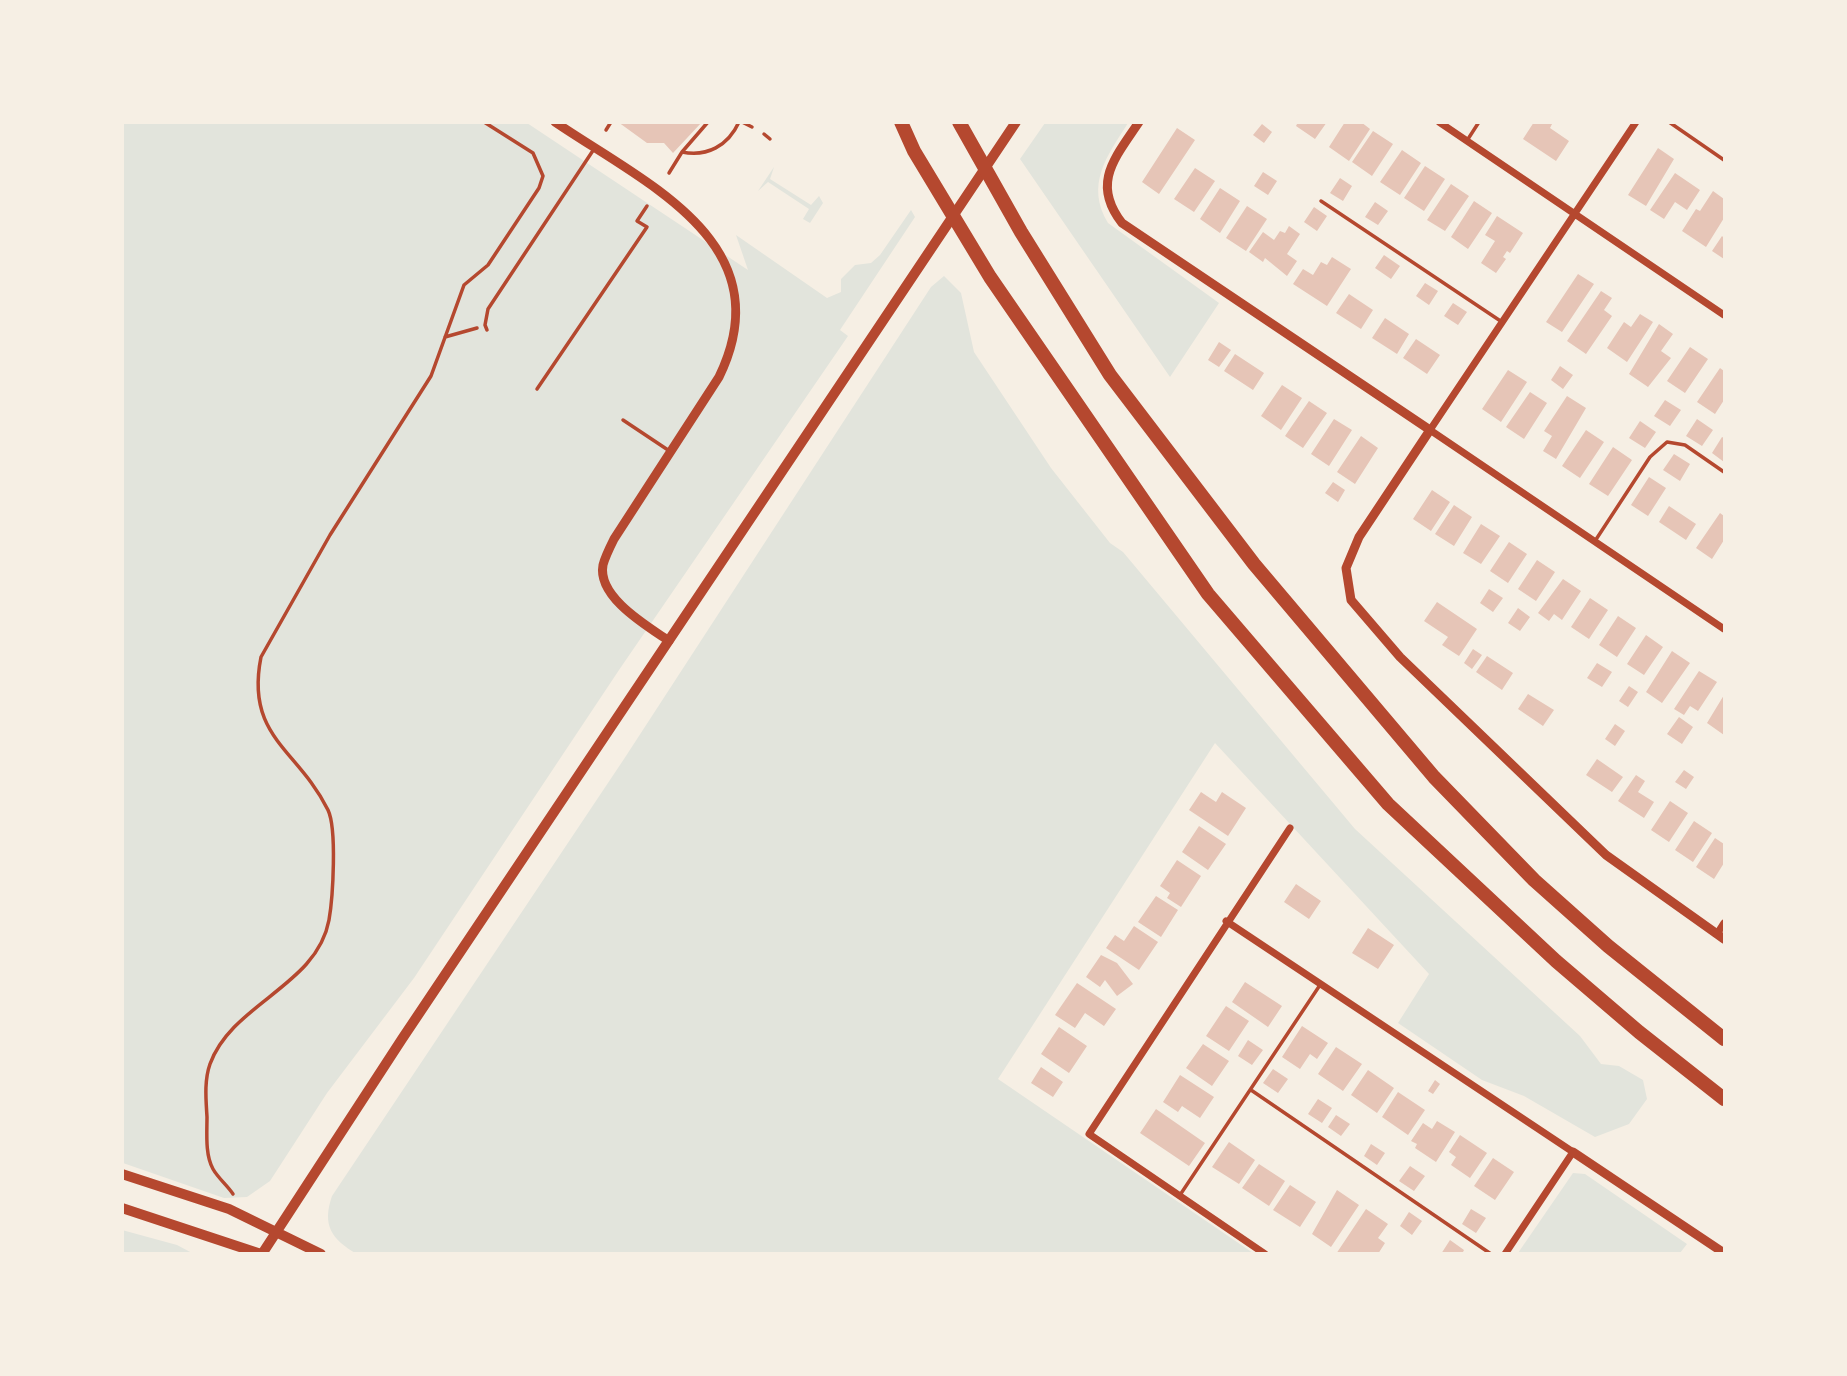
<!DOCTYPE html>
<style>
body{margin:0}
#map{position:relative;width:1847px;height:1376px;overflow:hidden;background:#f6efe4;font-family:Raleway,sans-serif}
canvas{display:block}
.frame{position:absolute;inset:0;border:124px solid #f6efe4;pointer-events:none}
</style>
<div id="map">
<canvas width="1847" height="1376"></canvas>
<div class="frame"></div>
</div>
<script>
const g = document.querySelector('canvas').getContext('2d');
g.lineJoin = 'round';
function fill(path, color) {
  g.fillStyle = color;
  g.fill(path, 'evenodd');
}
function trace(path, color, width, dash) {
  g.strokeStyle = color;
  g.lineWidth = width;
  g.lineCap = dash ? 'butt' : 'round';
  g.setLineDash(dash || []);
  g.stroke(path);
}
const green = new Path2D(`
 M122 123H527L748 270 736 235 827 298 841 292V279L855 265 871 263 880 255 911 210 915 217 840 330 848 336 619 670 414 978 327 1093 270 1181 247 1197 224 1198 123 1163Z
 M1045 123H1128C1107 156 1085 185 1108 223L1219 303 1170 377 1020 159Z
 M774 167 770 179 811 205 819 196 823 203 810 223 803 219 809 209 768 182 758 191Z
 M944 276 961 293 974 352 1051 468 1110 543 1123 552 1355 829 1580 1036 1601 1064 1619 1066 1643 1080 1647 1099 1629 1124 1595 1137 1524 1096 1482 1080 1398 1023 1429 974 1215 743 998 1079 1253 1253 357 1254C331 1239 322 1225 332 1196L624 759 931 287Z
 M1573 1173 1585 1174 1687 1244 1680 1253H1518Z
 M122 1230 177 1245 192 1253H123Z`);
const building = new Path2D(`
 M618 122H702L673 153 664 143H647Z
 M1298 122H1327L1315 139 1296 126Z
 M1345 122H1361L1370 129 1349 161 1329 147Z
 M1534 122H1553L1550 128 1569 141 1556 161 1523 139Z
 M1262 124 1272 132 1264 143 1253 135Z
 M1177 128 1195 140 1159 194 1142 182Z
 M1373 131 1393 144 1372 176 1352 162Z
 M1658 148 1674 159 1646 206 1628 195Z
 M1402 150 1421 163 1400 195 1380 182Z
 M1425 166 1445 179 1424 211 1404 198Z
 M1195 168 1215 181 1194 212 1174 199Z
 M1263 172 1277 181 1268 195 1254 186Z
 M1675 173 1700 190 1687 210 1675 202 1664 219 1650 210Z
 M1340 178 1352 186 1343 201 1330 193Z
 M1451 184 1469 196 1445 231 1427 220Z
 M1220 188 1240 201 1220 233 1200 219Z
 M1713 191 1724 199V218L1706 247 1682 231 1696 209 1700 211Z
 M1474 201 1492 213 1468 249 1451 237Z
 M1375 202 1388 211 1378 225 1365 217Z
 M1247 206 1267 219 1246 251 1226 238Z
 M1314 207 1327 216 1317 231 1304 222Z
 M1497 216 1523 233 1510 253 1507 251 1503 257 1506 259 1496 273 1481 263 1495 241 1485 235Z
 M1289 226 1300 234 1287 254 1297 261 1287 276 1265 258 1263 262 1249 252 1263 232 1274 240 1280 231 1285 233Z
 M1722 236 1724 238V259L1712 251Z
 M1384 255 1400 266 1391 279 1375 268Z
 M1332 257 1351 269 1327 306 1293 284 1303 269 1313 275 1321 262 1327 265Z
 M1578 274 1594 284 1562 332 1546 322Z
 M1425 283 1438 291 1429 305 1416 296Z
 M1601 291 1612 298 1604 310 1612 316 1586 354 1567 341Z
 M1349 294 1373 310 1361 329 1336 313Z
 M1453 303 1467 312 1458 325 1444 316Z
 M1640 314 1653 322 1627 362 1607 348 1624 322 1631 327Z
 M1385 318 1409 334 1397 354 1372 338Z
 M1659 324 1673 334 1661 351 1671 358 1648 387 1629 374Z
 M1416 339 1440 355 1427 374 1403 358Z
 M1219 342 1231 350 1219 367 1208 360Z
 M1690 347 1708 359 1685 393 1667 381Z
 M1235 354 1264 373 1253 390 1224 371Z
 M1560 366 1573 375 1563 389 1551 380Z
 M1720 368 1724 371V400L1715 414 1697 402Z
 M1508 370 1527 382 1501 422 1482 409Z
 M1282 385 1302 398 1281 430 1261 416Z
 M1530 392 1547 403 1524 439 1506 427Z
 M1567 396 1586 408 1556 459 1543 451 1552 436 1544 431Z
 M1665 400 1681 410 1670 426 1654 416Z
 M1309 401 1327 413 1303 448 1285 436Z
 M1334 419 1352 430 1329 466 1311 454Z
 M1697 419 1713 430 1702 446 1686 436Z
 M1640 421 1656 432 1645 448 1629 438Z
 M1586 430 1604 442 1580 478 1562 466Z
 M1361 436 1378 448 1355 484 1337 472Z
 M1722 437 1724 438V462L1712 453Z
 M1613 447 1632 460 1608 496 1589 484Z
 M1674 454 1690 464 1680 481 1663 470Z
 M1649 477 1666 488 1648 516 1631 505Z
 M1333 482 1345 490 1338 502 1325 493Z
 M1432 490 1450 502 1431 531 1413 519Z
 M1454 505 1472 517 1454 546 1435 534Z
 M1669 506 1696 524 1686 540 1659 522Z
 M1720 513 1724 516V540L1712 559 1696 548Z
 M1481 524 1500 536 1481 564 1463 553Z
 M1509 542 1527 554 1508 583 1490 571Z
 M1537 560 1555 572 1536 601 1518 589Z
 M1563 579 1581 591 1562 620 1554 614 1549 621 1538 613Z
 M1489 589 1503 598 1493 612 1480 603Z
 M1590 598 1608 610 1589 639 1571 627Z
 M1437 602 1477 629 1459 656 1442 645 1448 637 1424 621Z
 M1518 608 1530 617 1520 631 1508 623Z
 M1618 616 1636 628 1617 657 1599 645Z
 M1646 635 1663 647 1644 675 1627 664Z
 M1473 649 1482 655 1472 669 1464 663Z
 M1672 651 1690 663 1662 703 1646 692Z
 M1487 656 1513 673 1502 690 1476 672Z
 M1597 663 1612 672 1602 687 1587 678Z
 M1699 671 1717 682 1698 711 1690 706 1684 715 1674 709Z
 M1629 686 1638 692 1628 707 1619 701Z
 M1528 694 1554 710 1543 726 1518 709Z
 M1724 695V735L1707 723Z
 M1679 717 1693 727 1682 744 1667 734Z
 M1615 724 1625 731 1615 746 1605 739Z
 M1597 759 1623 777 1612 792 1586 775Z
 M1684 770 1694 777 1686 789 1675 782Z
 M1636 775 1645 781 1638 792 1654 802 1644 818 1618 801Z
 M1201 792 1216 802 1222 792 1246 808 1228 836 1189 810Z
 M1670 801 1688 813 1669 842 1651 830Z
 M1694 821 1712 833 1693 862 1675 850Z
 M1199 826 1226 844 1208 870 1182 852Z
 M1715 838 1724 844V863L1714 879 1696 867Z
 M1177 860 1201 876 1181 907 1167 898 1170 893 1160 886Z
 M1296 884 1321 901 1309 919 1284 902Z
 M1156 896 1178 910 1161 937 1138 922Z
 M1134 926 1158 942 1139 970 1106 948 1115 935 1124 941Z
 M1368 928 1394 945 1378 969 1352 953Z
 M1101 955 1117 963 1133 984 1117 996 1105 980 1100 987 1086 977Z
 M1245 982 1282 1006 1268 1027 1232 1002Z
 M1077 983 1116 1009 1104 1026 1085 1013 1075 1028 1055 1015Z
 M1226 1006 1249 1021 1229 1051 1206 1036Z
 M1302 1026 1328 1043 1317 1059 1310 1054 1300 1069 1282 1057Z
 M1059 1027 1087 1046 1069 1073 1041 1054Z
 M1248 1040 1263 1050 1252 1065 1238 1056Z
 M1203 1044 1229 1061 1212 1086 1186 1068Z
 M1336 1047 1362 1064 1343 1091 1318 1074Z
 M1041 1067 1063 1082 1053 1097 1031 1083Z
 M1273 1069 1288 1079 1278 1093 1263 1083Z
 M1368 1070 1394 1088 1377 1113 1351 1095Z
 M1180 1075 1214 1097 1200 1118 1182 1106 1178 1112 1163 1102Z
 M1435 1080 1440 1084 1433 1094 1428 1091Z
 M1398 1092 1425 1110 1408 1135 1382 1117Z
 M1318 1099 1332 1108 1322 1123 1308 1114Z
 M1156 1109 1205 1143 1189 1166 1140 1133Z
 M1336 1115 1350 1124 1341 1136 1328 1127Z
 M1437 1121 1455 1132 1436 1162 1415 1148 1417 1144 1411 1141 1423 1123 1432 1129Z
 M1460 1135 1487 1153 1470 1178 1451 1165 1456 1157 1449 1152Z
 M1229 1142 1255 1160 1239 1184 1212 1167Z
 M1371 1144 1385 1153 1377 1165 1364 1156Z
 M1493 1158 1514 1172 1495 1200 1474 1186Z
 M1259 1164 1285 1181 1269 1206 1242 1188Z
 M1410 1166 1425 1176 1414 1191 1399 1181Z
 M1290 1185 1316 1202 1300 1227 1273 1210Z
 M1337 1190 1359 1205 1331 1247 1312 1234Z
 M1366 1209 1388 1224 1378 1238 1385 1243 1378 1254H1336Z
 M1471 1209 1486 1218 1476 1233 1462 1224Z
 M1409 1212 1422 1221 1412 1235 1400 1226Z
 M1450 1240 1464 1250 1462 1254H1441Z`);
const path = new Path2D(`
 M742 122 752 127
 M606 130 611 122
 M764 134 770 139
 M682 152 708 122
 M669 173 682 152C707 157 728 146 739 122
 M445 337 477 328
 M537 389 647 227 637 221 647 206
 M233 1194C227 1185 218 1178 213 1169 205 1155 207 1133 207 1117 206 1100 204 1081 210 1064 232 1003 317 986 329 920 333 897 337 829 328 810 298 749 245 737 261 657L330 535 431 376 464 285 488 265 539 188 543 176 533 153 484 122`);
const service = new Path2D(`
 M1669 122 1724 160
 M1468 139 1479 122
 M1321 201 1502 322
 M487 330 485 325 488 309 594 149
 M623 420 671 452
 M1595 541 1650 457 1667 442 1685 445 1724 472
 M1251 1090 1491 1254
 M1180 1195 1320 985`);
const minor = new Path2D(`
 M1439 122 1724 315
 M1636 122 1430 430 1724 629
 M1226 921 1573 1152 1505 1254
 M1717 934 1724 923
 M1265 1254 1089 1134 1290 828`);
const tertiary = new Path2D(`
 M555 122C646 184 784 243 719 377L614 539C610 547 605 557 603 565 597 597 647 626 669 641
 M1139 122C1115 158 1091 183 1122 223L1430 430 1359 537 1346 568 1351 600 1400 657 1606 855 1724 939
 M1573 1152 1724 1253`);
const secondary = new Path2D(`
 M122 1174 229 1209 321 1254
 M122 1208 261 1254
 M262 1254 402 1039 1016 122`);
const motorway = new Path2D(`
 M901 122 914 151 990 277 1208 594 1388 804 1556 961 1639 1032 1724 1099
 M959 122 1021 232 1110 375 1254 564 1434 777 1534 880 1608 946 1724 1039`);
fill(green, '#e2e4dc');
fill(building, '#e6c5b7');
trace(path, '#b5482f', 3.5);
trace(service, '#b5482f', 3.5);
trace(minor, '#b5482f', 7);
trace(tertiary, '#b5482f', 9);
trace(secondary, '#b5482f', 10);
trace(motorway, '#b5482f', 14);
</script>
